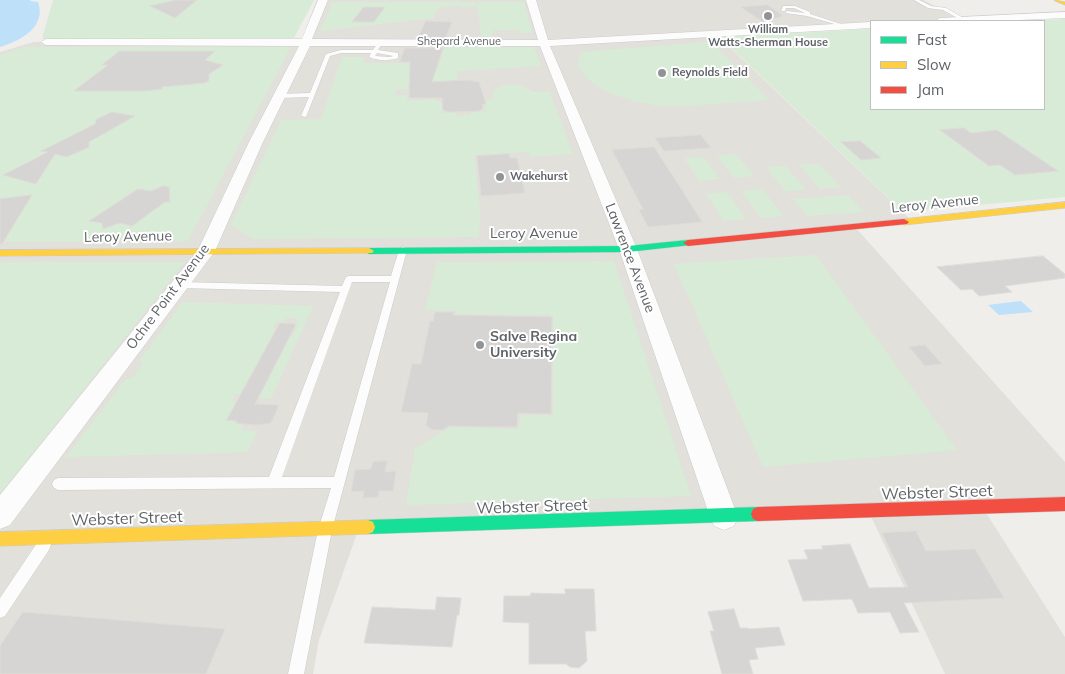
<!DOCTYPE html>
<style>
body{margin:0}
#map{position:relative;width:1065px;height:674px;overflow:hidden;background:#efeeea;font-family:Mulish,sans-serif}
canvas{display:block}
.legend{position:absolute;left:870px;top:20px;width:175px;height:90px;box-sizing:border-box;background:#fff;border:1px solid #bfc1c3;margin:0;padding:6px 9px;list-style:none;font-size:15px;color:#5f6368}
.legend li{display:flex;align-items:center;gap:10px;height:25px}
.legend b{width:25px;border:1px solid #bfc1c3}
</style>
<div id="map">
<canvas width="1065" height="674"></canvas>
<ul class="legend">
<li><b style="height:6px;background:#16e098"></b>Fast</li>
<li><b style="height:6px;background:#ffcf43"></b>Slow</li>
<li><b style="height:6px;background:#f24e42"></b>Jam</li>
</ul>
</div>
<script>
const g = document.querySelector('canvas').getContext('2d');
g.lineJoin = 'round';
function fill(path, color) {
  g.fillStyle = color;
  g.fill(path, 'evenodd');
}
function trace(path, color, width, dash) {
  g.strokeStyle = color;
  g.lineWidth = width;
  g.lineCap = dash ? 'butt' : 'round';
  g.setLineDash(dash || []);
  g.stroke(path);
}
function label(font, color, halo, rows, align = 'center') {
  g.font = font + ' Mulish,sans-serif';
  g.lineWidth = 4;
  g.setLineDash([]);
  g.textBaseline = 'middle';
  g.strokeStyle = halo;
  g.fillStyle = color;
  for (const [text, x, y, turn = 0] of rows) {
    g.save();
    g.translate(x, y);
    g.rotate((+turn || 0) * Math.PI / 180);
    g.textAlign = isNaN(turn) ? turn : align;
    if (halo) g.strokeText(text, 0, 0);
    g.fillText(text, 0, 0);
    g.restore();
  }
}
const education = new Path2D(`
 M323 0H923L964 20 871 21V25L716 34 912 221 855 227 1065 462V504L983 508 1065 637V674H945L869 512 359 528 319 640 313 674H0V52L34 42H305Z`);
const green = new Path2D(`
 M53 0H314L294 38 42 39Z
 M333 2H475L476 6 461 7 460 5 438 8 434 18 320 31Z
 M477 2H524L532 32 519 34V30H493L492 36H481Z
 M1065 19V197L903 212 720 37 871 29V109H1044V21H1023Z
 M708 42 718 45 716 47 769 100 668 107C640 103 590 94 578 65L581 52Z
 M24 47H291L188 241 0 242V55Z
 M445 47H534L541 66 457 71V80L408 83V89L396 90 395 96 407 95V101L433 99 441 102 442 113 456 112 457 116 471 115V112L485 111 486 100 494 99 493 92C501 82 524 82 532 92H550L573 154 531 157 529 152 474 155 480 210 479 237 253 239 231 225 281 120 321 119 342 57H365L362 63H439Z
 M736 154 754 176 734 178 717 156Z
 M704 157 720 179 699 181 684 158Z
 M819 164 841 187 820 189 799 165Z
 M786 166 806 190 785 191 766 167Z
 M762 189 783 216 761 218 741 191Z
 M727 192 746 219 724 221 706 194Z
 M848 195 864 212 807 216 793 199Z
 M816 255 957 450 763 467 674 264Z
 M614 261 691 496 406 505 415 448 451 427 519 429 520 415H553V315L456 314V311L425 310 437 262Z
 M0 262H185L0 494Z
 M183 302 313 306 271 399 259 398 290 337H292L298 324 296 323 298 318H285L283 323 276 322 273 328 276 329 240 394H236L232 401 236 402 226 420 243 425 241 430 258 431 247 452 66 457 125 380 133 377 143 364 139 361Z`);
const water = new Path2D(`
 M0 0H31L30 1 38 2C47 27 20 41 0 47Z
 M1021 301 1033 312 999 315 988 305Z`);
const building = new Path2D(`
 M176 0H197L175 18 150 6Z
 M768 5 783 16 763 22 741 7Z
 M364 7H385L374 22H352Z
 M426 21 452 22 446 38H418Z
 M405 48H443L432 82 466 80 479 82 486 104H482L483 108 479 111 448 112 443 110 442 98H409L410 62H400Z
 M120 51H215L205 60 223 65 209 74V81L204 83 162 87V89L146 91H74L108 65H102Z
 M112 112 135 116 89 142V147L83 150 66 157 55 154 36 184 3 175 48 152 41 151 95 124 96 120Z
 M964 128 971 133 997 130 1058 171 1015 175 1000 165 989 166 940 130Z
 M701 135 711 148 664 151 655 138Z
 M860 141 881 158 861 160 841 142Z
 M654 147 684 193 702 222 648 227 639 210 643 209 612 150Z
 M509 154 510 158H517L525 193 481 196 477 156Z
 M163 186 169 187 170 202H165L132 226 119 223 103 229 102 223 89 221 138 189 151 191Z
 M32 195 2 244H0V199Z
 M1043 256 1065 274V278L1005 286 1012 292 979 296 972 289 961 290 937 267Z
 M435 312H454L453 315 552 317 551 414 518 413 517 427 449 426 442 430H432L426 425 428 413 401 412 412 364H421L430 321H433Z
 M280 323 296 324 255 404 279 405 271 423 256 425 236 423 237 421 227 420Z
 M925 345 942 364 925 366 909 347Z
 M387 461 385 472 396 471 393 491H379L378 497 363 498 364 491 351 492 355 470 371 469 373 462Z
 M916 531 926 551 975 549 1004 598 904 603 919 632 900 633 890 612 858 613 852 599 803 601 788 560 808 559 804 550 823 549 821 546 850 544 869 588 908 587 882 533Z
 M565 589H594L596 631H585L587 661 579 668 570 667 566 664H529V623L503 622 504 596H530L531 593 565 594Z
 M437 597 461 598 459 615H457L452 647 364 643 372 607 435 610Z
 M734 609 740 628H748L749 629 779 627 785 645 755 648 758 659 749 660 753 674H722L710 631H714L708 612Z
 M23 612 225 629 206 674H0V646Z`);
const lane = new Path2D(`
 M914 0H919L931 6 946 8 967 20 963 21 943 10 928 8Z
 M783 6H795L810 12V14L847 26 845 27 807 16 785 13 787 11 805 13 794 8H786L785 11H781Z
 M380 40 383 42 378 50 398 53V58C389 61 378 61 369 57L371 53H341L330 56 306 117 301 116 309 97 279 98 276 96 279 94 310 93 326 54 341 50H373ZM377 53 393 56 390 57 375 56Z
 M403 247 407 250 332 530 304 674H288L318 530 331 488 58 490 54 488 52 484 54 480 58 478 269 477 340 292 180 288 175 285 180 282 342 286 346 277 349 276H391L399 250ZM352 282H390L334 477H282Z
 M44 539 49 540 51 545 49 550 5 616 0 618V598L39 540Z`);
const street = new Path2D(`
 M318 0H328L312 39 538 40 526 0H536L548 40 871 22V28L550 46 637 249 738 517 734 526 724 530 714 526 710 517 619 249 540 46H310L263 142 215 251 10 525 0 529V495L198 250 249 142 299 46 46 45 41 42 46 39H302Z
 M1065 12V18L996 21H935L940 18Z`);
const fast = new Path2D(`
 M688 240 693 243 691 245 628 252 369 254 364 251 369 248 628 246Z
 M758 507 763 509 765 514 763 519 758 521 368 534 363 532 361 527 363 522 368 520Z`);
const slow = new Path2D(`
 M1055 0 1065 2V5L1055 1Z
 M1065 202V208L904 225 899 222 904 219Z
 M369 248 374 251 372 253 0 256V250Z
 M368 520 373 522 375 527 373 532 368 534 0 546V532Z`);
const jam = new Path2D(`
 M904 219 909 222 907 224 688 246 683 243 688 240Z
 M1065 497V511L758 521 753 519 751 514 753 509 758 507Z`);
const markers = [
 [768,16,5,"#919496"],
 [662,73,5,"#919496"],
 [500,177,5,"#919496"],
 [480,345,5,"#919496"]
];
const farPoinames = [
 ["William",768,30,"center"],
 ["Watts-Sherman House",768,43,"center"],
 ["Reynolds Field",672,73],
 ["Wakehurst",510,177]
];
const farStreetnames = [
 ["Shepard Avenue",459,42]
];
const streetNames = [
 ["Leroy Avenue",935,204,-6],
 ["Leroy Avenue",534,234],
 ["Leroy Avenue",128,237,-1],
 ["Lawrence Avenue",630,258,69],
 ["Ochre Point Avenue",168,297,-53]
];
const poiNames = [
 ["Salve Regina",490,337],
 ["University",490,353]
];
const nearStreetnames = [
 ["Webster Street",937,493,-2],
 ["Webster Street",532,507,-2],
 ["Webster Street",127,519,-2]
];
fill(education, '#e2e0da');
fill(green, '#d8ebd6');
fill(water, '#bfe0f9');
fill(building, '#d6d5d3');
trace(building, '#deddd9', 1);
trace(lane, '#cbcccc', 1);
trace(street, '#cbcccc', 1);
trace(fast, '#cacacb', 1);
trace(slow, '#cacacb', 1);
trace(jam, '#cacacb', 1);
fill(lane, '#fdfcfc');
fill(street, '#fdfcfc');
fill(fast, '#16e098');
fill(slow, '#ffcf43');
fill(jam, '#f24e42');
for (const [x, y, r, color] of markers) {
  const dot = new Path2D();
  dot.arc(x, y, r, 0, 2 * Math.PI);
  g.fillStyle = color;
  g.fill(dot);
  trace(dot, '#fff', 2);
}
label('bold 11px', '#5f6368', '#fff', farPoinames, 'left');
label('11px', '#5f6368', '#fff', farStreetnames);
label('14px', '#5f6368', '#fff', streetNames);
label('bold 14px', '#5f6368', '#fff', poiNames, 'left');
label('16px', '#5f6368', '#fff', nearStreetnames);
</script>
